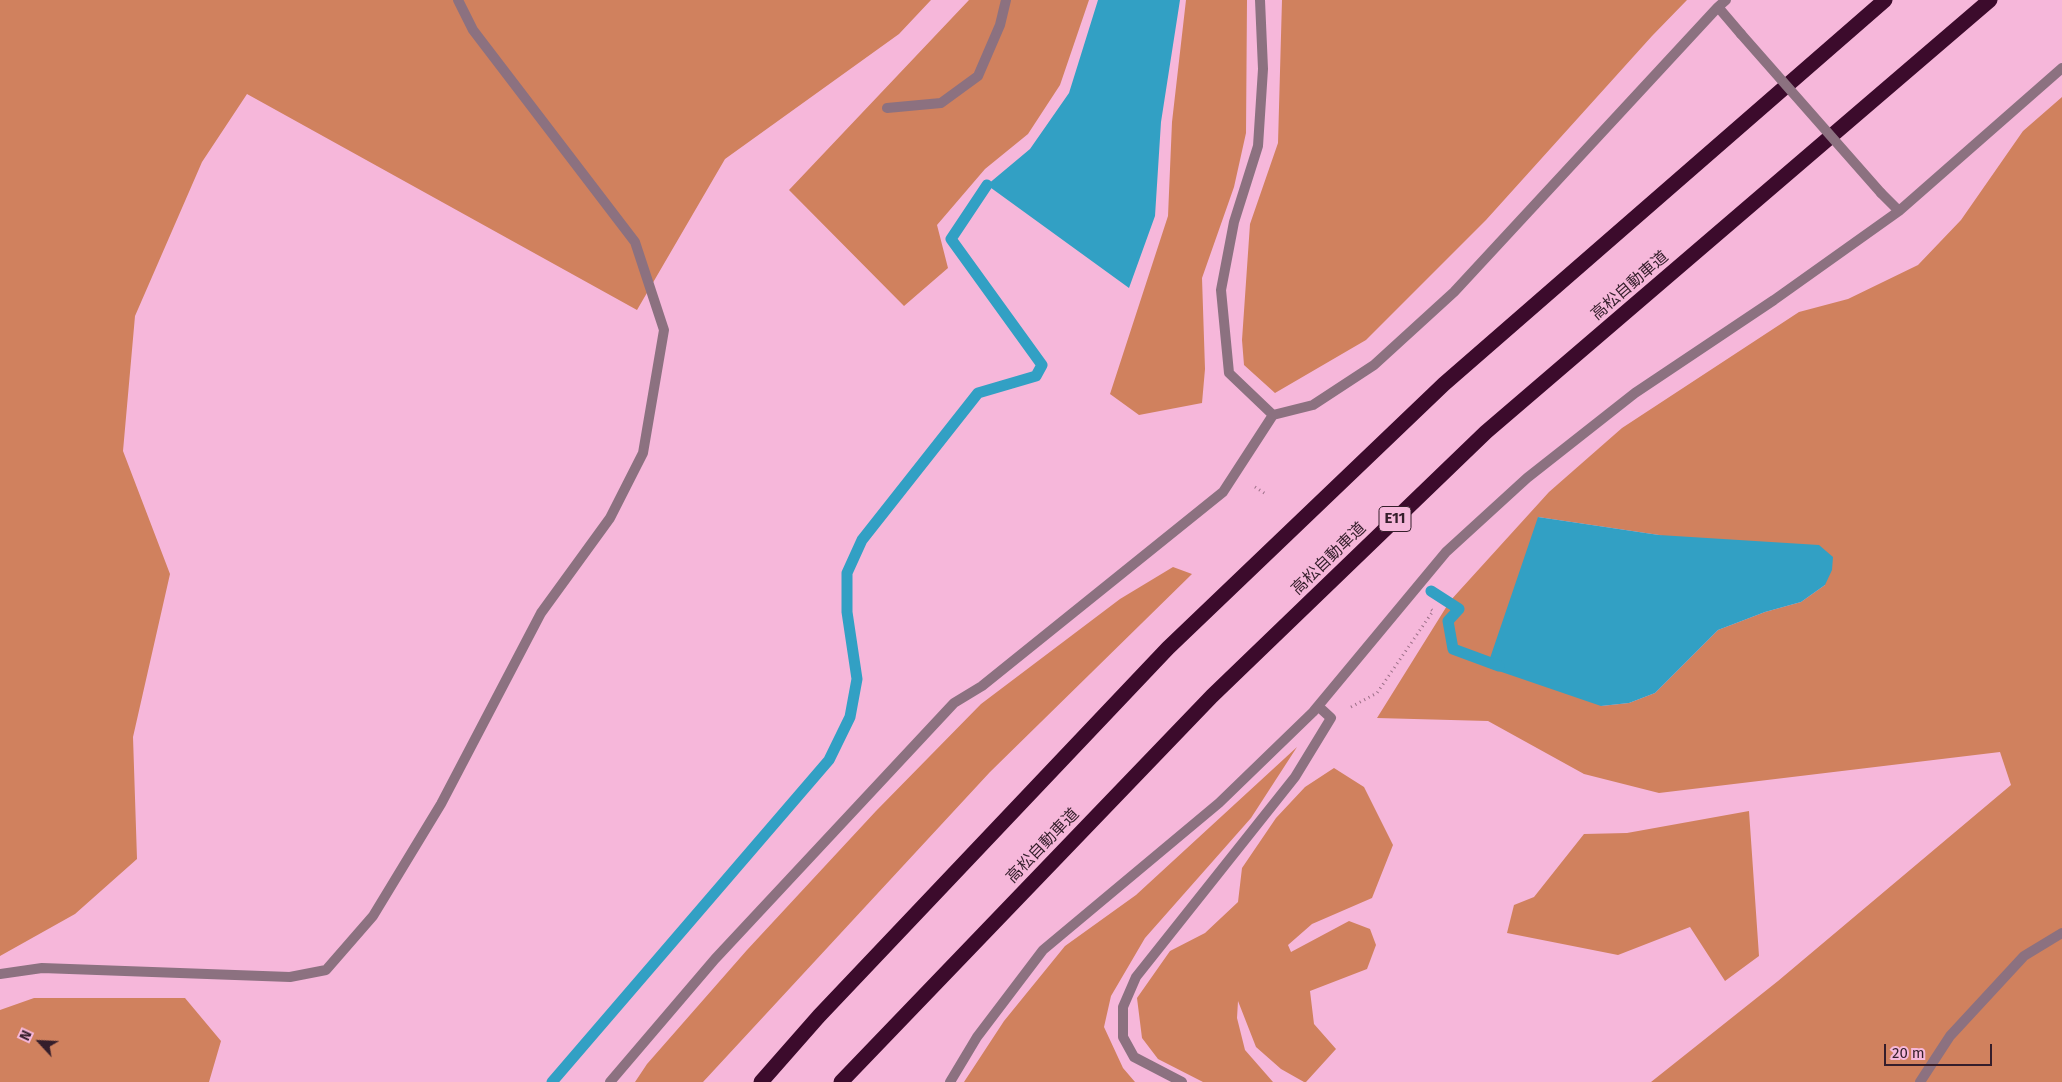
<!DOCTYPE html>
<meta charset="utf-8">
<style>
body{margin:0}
#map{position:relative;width:2062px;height:1082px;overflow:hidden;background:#f6b7da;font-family:"Fira Sans",sans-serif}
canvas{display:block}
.north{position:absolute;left:15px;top:1017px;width:50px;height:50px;-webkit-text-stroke:4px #f6b7da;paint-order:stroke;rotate:295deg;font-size:14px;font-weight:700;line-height:20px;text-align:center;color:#351e2b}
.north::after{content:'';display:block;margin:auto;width:18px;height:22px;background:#351e2b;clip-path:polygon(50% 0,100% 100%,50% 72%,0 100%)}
.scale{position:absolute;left:1884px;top:1044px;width:108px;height:22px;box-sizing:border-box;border:2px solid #351e2b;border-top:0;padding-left:6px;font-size:15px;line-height:18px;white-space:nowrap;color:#351e2b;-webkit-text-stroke:4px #f6b7da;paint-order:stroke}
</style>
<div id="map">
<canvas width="2062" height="1082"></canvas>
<div class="north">N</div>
<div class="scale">20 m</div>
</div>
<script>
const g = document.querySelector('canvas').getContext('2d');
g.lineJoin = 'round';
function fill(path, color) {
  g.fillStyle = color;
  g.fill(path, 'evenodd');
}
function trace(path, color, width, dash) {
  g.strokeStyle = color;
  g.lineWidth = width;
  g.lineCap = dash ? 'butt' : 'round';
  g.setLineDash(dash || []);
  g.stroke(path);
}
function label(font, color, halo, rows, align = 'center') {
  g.font = font + ' "Fira Sans","Noto Sans JP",sans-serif';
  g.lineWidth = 4;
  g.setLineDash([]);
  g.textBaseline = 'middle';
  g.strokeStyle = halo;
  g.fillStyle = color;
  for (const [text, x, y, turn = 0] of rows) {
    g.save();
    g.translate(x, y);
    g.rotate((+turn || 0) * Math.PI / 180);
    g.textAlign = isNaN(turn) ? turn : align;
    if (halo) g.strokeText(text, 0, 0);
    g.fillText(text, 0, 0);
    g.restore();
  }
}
const forest = new Path2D(`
 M0 0H931L899 34 725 159 637 310 247 94 202 162 135 316 123 451 170 574 133 737 137 859 75 914 0 956Z
 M969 0H1089L1060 85 1028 134 985 169 937 225 948 268 904 306 789 190Z
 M1186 0H1247L1246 133 1234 187 1202 278 1205 369 1202 403 1139 415 1110 394 1168 216 1172 122Z
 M1282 0H1687L1652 36 1486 220 1366 340 1275 393 1244 365 1242 340 1250 224 1278 143Z
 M2062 97V1082H1651L1778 981 2011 785 2000 752 1659 793 1584 774 1488 721 1377 718 1450 601 1549 492 1622 428 1799 312 1848 299 1918 265 1961 220 2023 131ZM1538 517 1659 535 1825 585 1801 602 1765 612 1718 630 1655 693 1629 703 1601 706Z
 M1173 567 1192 574 990 772 703 1082H635L647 1064 747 950 876 811 981 704 1120 599Z
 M1297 747 1251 818 1145 938 1111 996 1104 1027 1123 1068 1135 1082H964L1004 1021 1065 946 1136 895Z
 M1334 768 1364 787 1393 845 1372 898 1312 924 1288 945 1291 952 1349 921 1370 929 1376 945 1367 969 1310 991 1314 1024 1336 1049 1306 1082H1304L1281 1069 1256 1047 1238 1001 1237 1018 1245 1050 1273 1082H1203L1158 1059 1142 1038 1137 998 1170 951 1205 933 1238 902 1242 868 1276 818 1305 787Z
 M1749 811 1759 956 1725 981 1690 927 1618 955 1507 933 1514 905 1534 897 1584 834 1627 833Z
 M34 998H185L221 1041 209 1082H0V1010Z`);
const water = new Path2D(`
 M1098 0H1180L1161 122 1155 216 1129 288 987 185 1030 149 1069 93Z
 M1538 517 1659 535 1819 545 1833 557 1832 570 1825 585 1801 602 1765 612 1718 630 1655 693 1629 703 1601 706 1487 667Z`);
const stream = new Path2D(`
 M1431 591 1459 609 1448 621 1453 649 1499 666
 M552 1082 829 760 850 717 857 679 847 612V573L862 540 978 393 1036 376 1042 365 951 239 987 185`);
const path = new Path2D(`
 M1255 487 1267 495
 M1351 707 1377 693 1433 611 1429 608`);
const minor = new Path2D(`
 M1260 0 1263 69 1258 146 1234 222 1221 290 1229 373 1273 415
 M1718 7 1741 34
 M887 108 941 103 978 76 1000 25 1006 0
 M1881 193 1899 211
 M0 974 42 968 290 977 326 970 373 916 441 804 541 613 610 518 643 453 664 330 635 242 473 30 458 0
 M610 1082 715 959 954 703 982 686 1223 492 1273 415 1313 405 1374 365 1454 292 1718 7 1726 0
 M950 1082 977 1037 1043 950 1219 803 1313 712 1446 552 1527 478 1635 393 1774 300 1899 211 2062 68
 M1182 1082 1134 1057 1123 1037V1007L1136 977 1295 777 1331 718 1318 706
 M1920 1082 1950 1036 2024 956 2062 933`);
const motorway = new Path2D(`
 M761 1082 819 1016 1168 648 1444 384 1885 0
 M841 1082 1212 696 1486 432 1990 0`);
const minorBridge = new Path2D(`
 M1741 34 1881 193`);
const shields = [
 [1395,519,32]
];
const shieldNames = [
 ["E11",1395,519]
];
const streetNames = [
 ["高松自動車道",1630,286,-41],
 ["高松自動車道",1329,559,-44],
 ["高松自動車道",1043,846,-46]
];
fill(forest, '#d0815e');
fill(water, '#32a0c4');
trace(stream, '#32a0c4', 11);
trace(path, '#9b6f87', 3, [1, 4]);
trace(minor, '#8c7180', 10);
trace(motorway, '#3c0b2c', 15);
trace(minorBridge, '#8c7180', 10);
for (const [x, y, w] of shields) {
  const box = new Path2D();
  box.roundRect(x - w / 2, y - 12.5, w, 25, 4);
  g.fillStyle = '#f6b7da';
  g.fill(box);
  trace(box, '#351e2b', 1);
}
label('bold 15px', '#351e2b', null, shieldNames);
label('16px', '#351e2b', '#f6b7da', streetNames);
</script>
